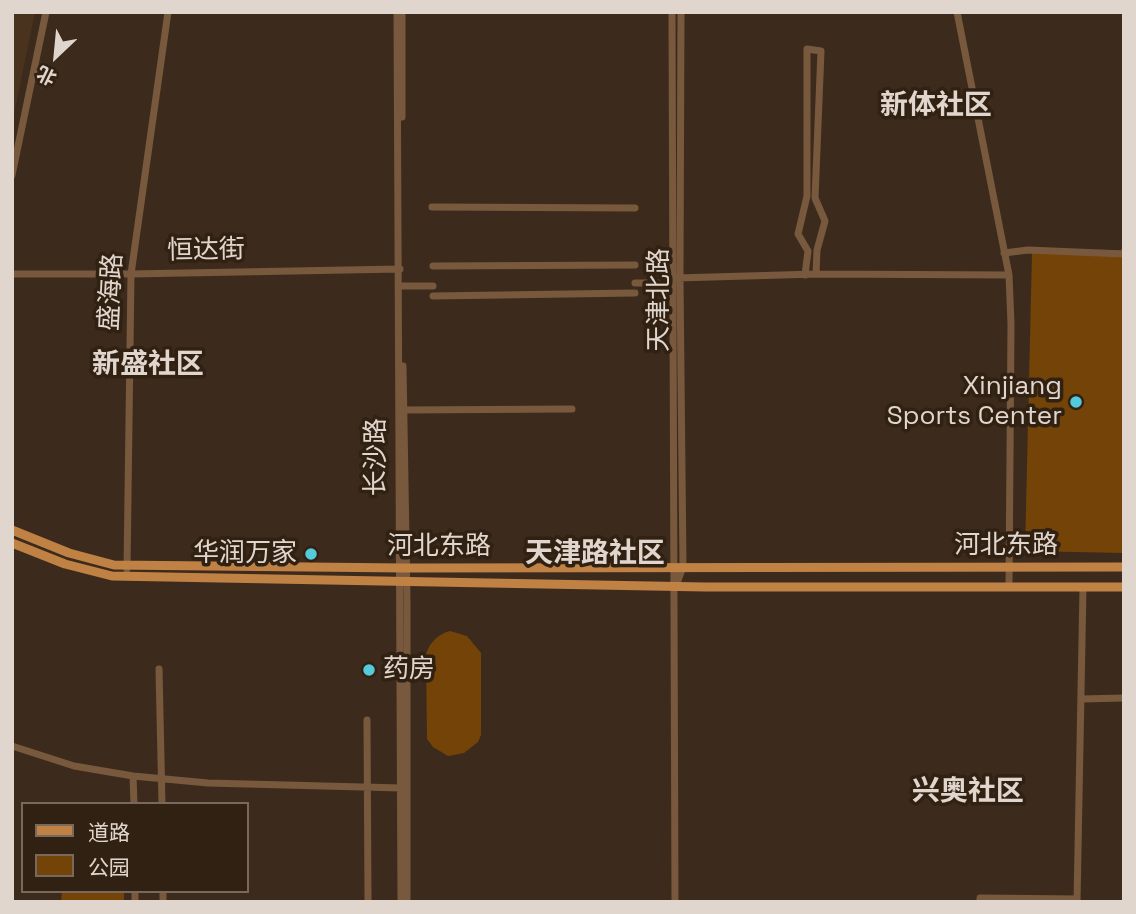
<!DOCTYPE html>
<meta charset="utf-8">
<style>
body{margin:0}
#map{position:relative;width:1136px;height:914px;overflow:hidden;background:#3c2b1c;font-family:"Space Grotesk","Noto Sans SC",sans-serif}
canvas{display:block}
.frame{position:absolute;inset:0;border:14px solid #e1d6cd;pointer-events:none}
.legend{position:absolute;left:21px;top:802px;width:228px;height:91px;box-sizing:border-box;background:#312112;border:2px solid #77695d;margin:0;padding:9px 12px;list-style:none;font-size:21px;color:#e1d6cd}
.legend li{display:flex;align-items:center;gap:14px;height:35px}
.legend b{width:35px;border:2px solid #77695d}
.north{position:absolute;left:21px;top:21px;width:70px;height:70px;-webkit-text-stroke:5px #312112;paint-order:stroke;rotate:206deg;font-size:19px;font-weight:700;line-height:28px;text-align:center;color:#e1d6cd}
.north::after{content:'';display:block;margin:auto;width:24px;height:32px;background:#e1d6cd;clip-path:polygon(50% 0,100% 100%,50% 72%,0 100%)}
</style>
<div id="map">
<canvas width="1136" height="914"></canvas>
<div class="frame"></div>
<ul class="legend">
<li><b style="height:9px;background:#c08144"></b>道路</li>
<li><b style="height:19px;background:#744307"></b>公园</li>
</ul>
<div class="north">北</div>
</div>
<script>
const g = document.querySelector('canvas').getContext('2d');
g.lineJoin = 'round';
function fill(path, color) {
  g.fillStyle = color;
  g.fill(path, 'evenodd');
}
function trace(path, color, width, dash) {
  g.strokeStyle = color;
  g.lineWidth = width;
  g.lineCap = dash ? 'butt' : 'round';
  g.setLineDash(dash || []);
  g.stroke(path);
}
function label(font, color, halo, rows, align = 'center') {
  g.font = font + ' "Space Grotesk","Noto Sans SC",sans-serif';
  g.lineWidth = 7;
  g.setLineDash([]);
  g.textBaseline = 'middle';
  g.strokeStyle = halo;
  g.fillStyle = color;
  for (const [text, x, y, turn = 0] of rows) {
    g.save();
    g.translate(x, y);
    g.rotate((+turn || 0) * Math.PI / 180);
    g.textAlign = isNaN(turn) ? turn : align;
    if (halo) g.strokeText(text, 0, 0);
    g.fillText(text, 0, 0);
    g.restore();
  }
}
const built = new Path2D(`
 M12 12H35L12 124Z`);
const green = new Path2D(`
 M1124 242V553L1025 551 1032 253 1121 250Z
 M450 631 467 636 481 653V735L478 742 464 753 448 756 433 747 427 739 426 654C430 642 438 634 450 631Z
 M62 891H124V902H61Z`);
const minor = new Path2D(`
 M397 12 401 902
 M402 12V117
 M672 12 675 902
 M957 12 1009 275 1011 324 1009 587
 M12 175 46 12
 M432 207 635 208
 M1004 253 1028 250 1124 254
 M433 266 635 265
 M12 274H131L400 269
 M805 275 808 251 798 234 807 196V49L821 51 815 198 825 221 817 250 816 274
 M677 278 816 274 1009 275
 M635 283H673
 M401 286H433
 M433 296 635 293
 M403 366 407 600V902
 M404 410 572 409
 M127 569 131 274 168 12
 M677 583 683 567 680 278 681 12
 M159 669 162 804
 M1081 699 1124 698
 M367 720 368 901
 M12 746 74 766 133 776 208 783 401 788
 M133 776 134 804
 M135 891V902
 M163 891V902
 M980 902V898L1077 899
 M1077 902 1083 587`);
const major = new Path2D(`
 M12 530 69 553 114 565 405 568 1124 567
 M12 543 65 564 112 576 705 587H1124`);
const markers = [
 [1076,402,7,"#53cbda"],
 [311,554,7,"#53cbda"],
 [369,670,7,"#53cbda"]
];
const streetNames = [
 ["恒达街",206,251,-1],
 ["盛海路",112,292,-87],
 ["天津北路",660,300,-90],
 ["长沙路",377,457,-90],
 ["河北东路",1006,546],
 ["河北东路",439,547]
];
const poiNames = [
 ["Xinjiang",1062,387],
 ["Sports Center",1062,417],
 ["华润万家",297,554],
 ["药房",383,670,"left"]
];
const neighbourhoodNames = [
 ["新体社区",936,106],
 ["新盛社区",148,365],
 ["天津路社区",595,554],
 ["兴奥社区",968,792]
];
fill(built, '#49331f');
fill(green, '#744307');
trace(minor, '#78593d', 7);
trace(major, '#c08144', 9);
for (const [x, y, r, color] of markers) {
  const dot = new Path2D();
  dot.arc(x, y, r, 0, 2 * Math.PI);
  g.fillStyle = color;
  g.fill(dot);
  trace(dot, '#312112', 2.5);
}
label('26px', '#e1d6cd', '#312112', streetNames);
label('26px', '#e1d6cd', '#312112', poiNames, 'right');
label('bold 28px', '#e1d6cd', '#312112', neighbourhoodNames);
</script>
